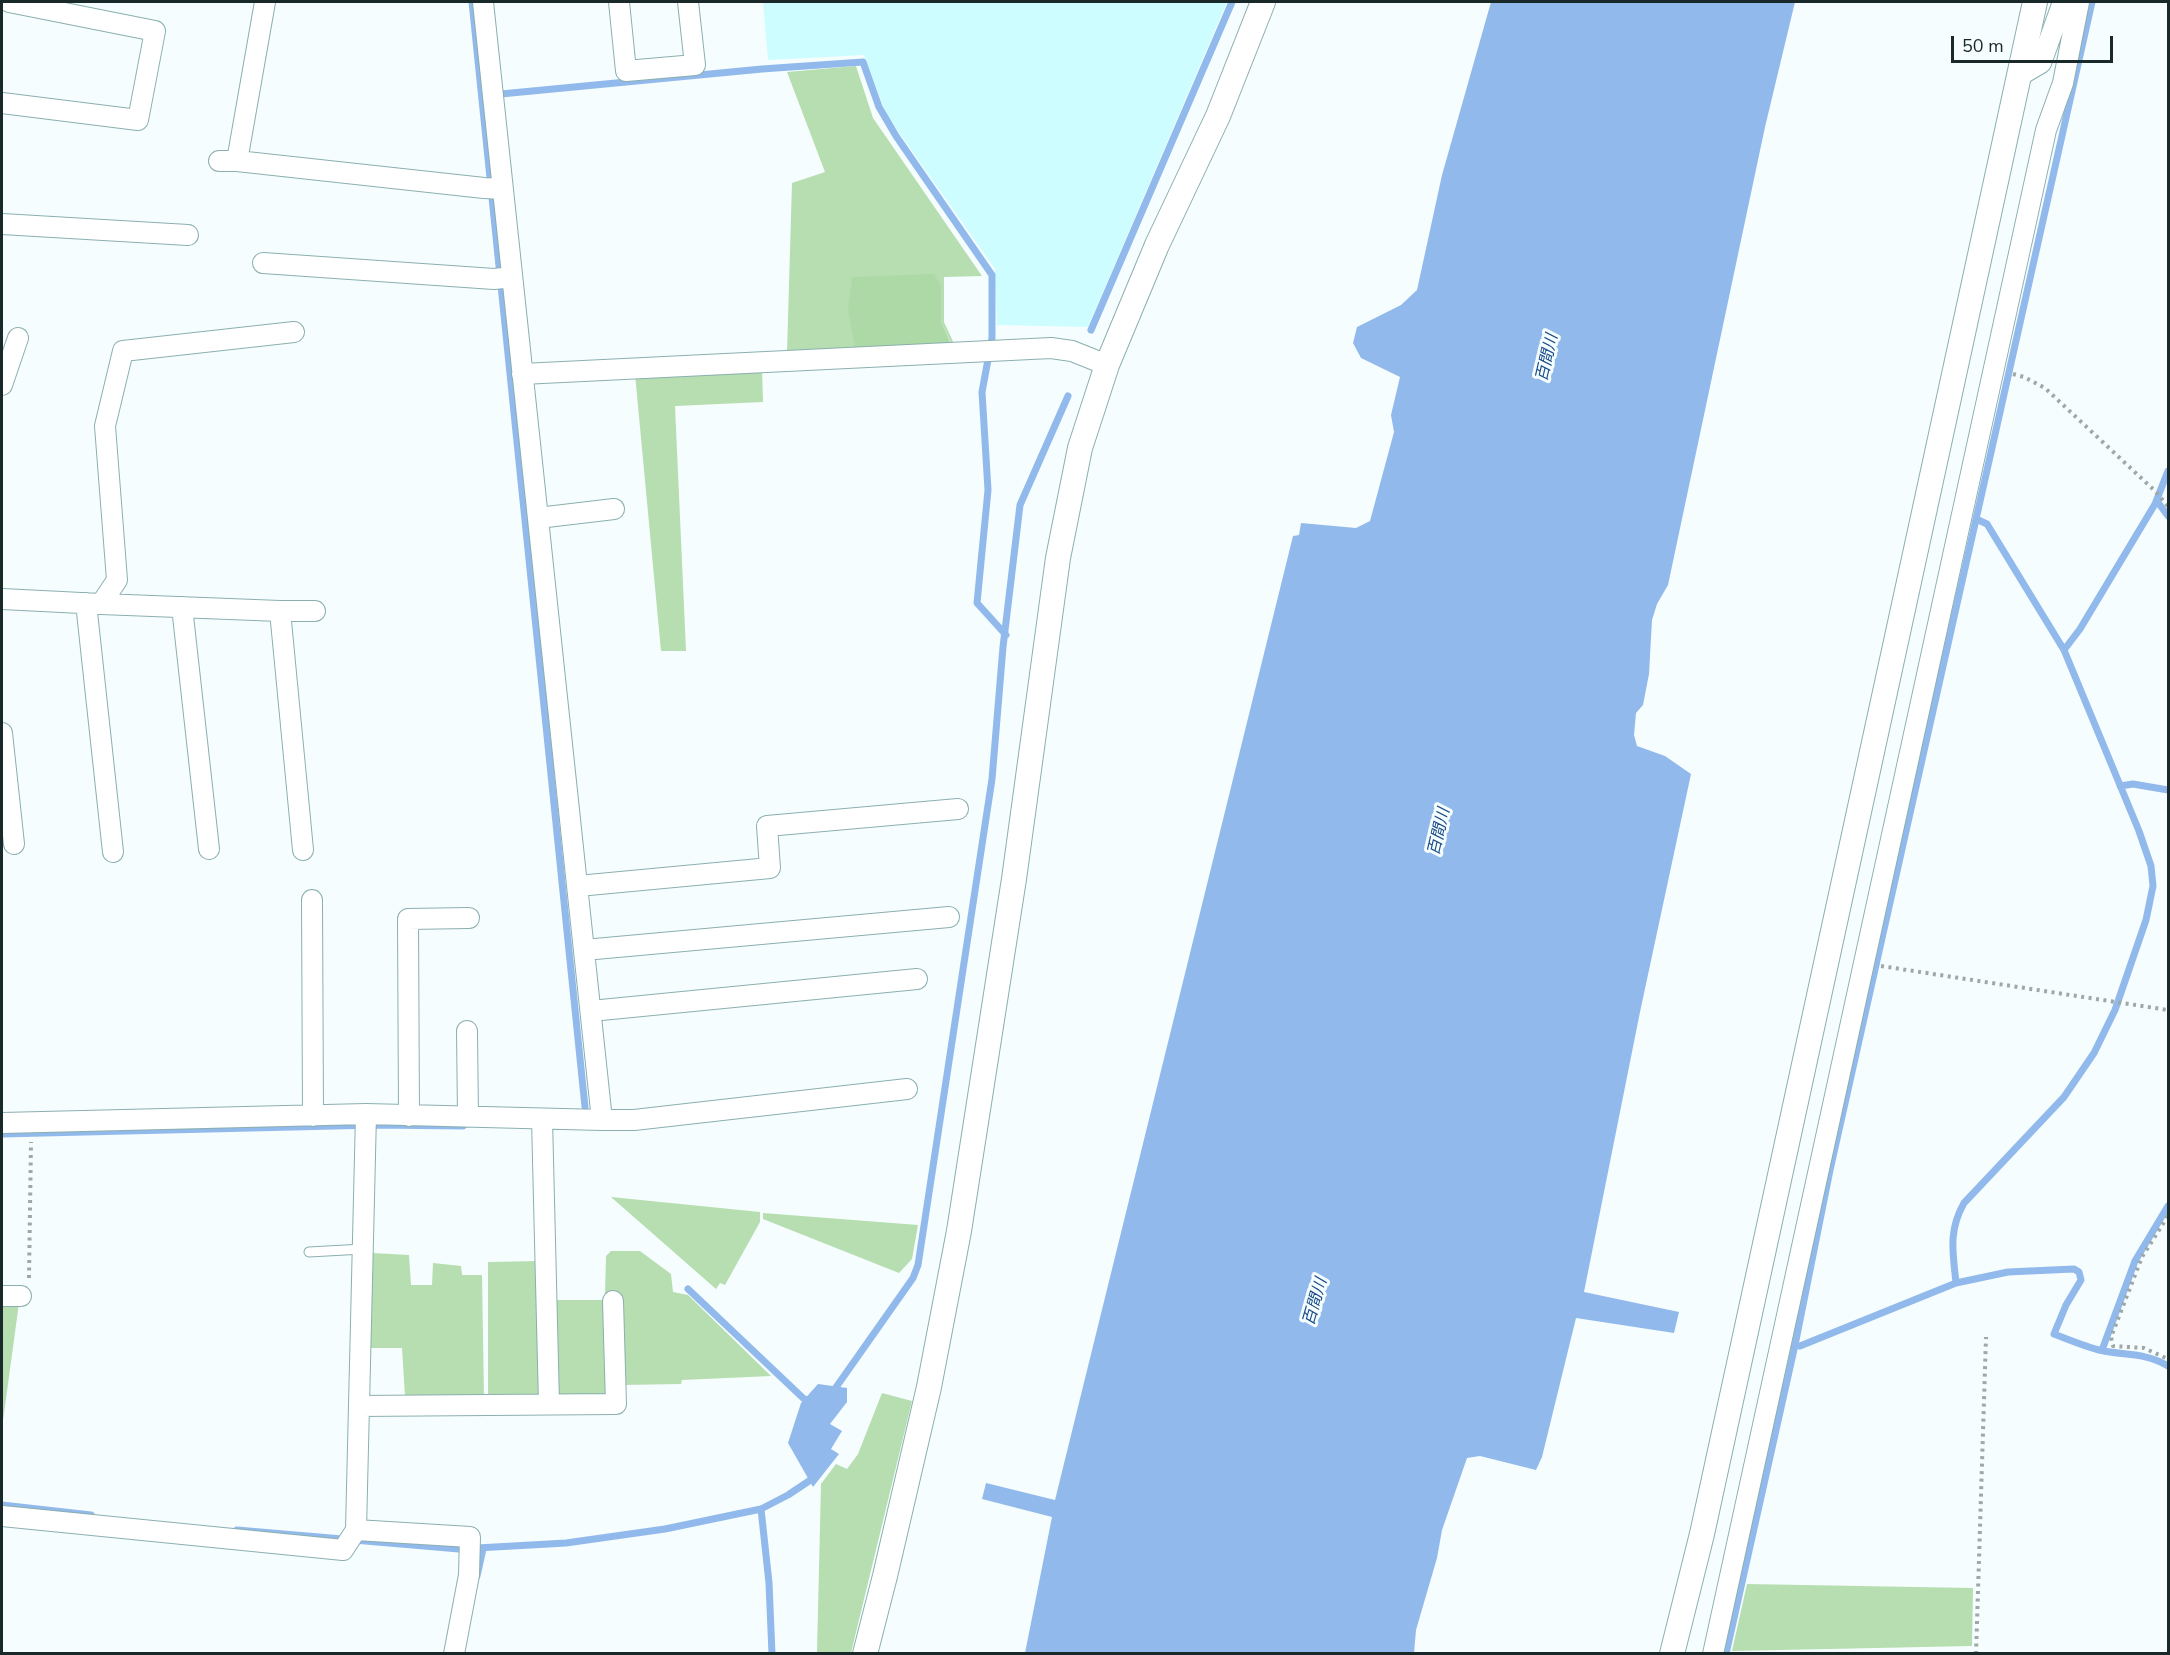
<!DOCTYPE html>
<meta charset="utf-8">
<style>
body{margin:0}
#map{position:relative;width:2170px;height:1655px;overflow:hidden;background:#f6fdfe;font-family:"Nunito Sans",sans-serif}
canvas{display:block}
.frame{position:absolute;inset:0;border:3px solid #192828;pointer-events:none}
.scale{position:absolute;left:1951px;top:36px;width:162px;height:27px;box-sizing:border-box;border:3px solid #192828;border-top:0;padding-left:8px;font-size:18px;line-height:21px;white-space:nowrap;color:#192828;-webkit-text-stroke:4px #f6fdfe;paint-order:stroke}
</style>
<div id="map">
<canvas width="2170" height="1655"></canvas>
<div class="frame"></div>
<div class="scale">50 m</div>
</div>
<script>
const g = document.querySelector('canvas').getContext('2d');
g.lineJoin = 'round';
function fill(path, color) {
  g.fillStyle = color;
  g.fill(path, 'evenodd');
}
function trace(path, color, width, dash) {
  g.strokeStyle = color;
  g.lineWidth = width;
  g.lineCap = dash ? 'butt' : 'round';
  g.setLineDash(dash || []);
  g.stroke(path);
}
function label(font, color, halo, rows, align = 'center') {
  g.font = font + ' "Nunito Sans","Noto Sans JP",sans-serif';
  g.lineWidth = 6;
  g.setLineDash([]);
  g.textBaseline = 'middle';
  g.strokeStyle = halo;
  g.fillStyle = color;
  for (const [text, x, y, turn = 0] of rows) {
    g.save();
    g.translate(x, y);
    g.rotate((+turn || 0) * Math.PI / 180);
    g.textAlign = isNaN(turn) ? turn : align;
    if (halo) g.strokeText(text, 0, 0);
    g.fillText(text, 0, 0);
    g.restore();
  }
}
const built = new Path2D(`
 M763 2H1227L1088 327 997 325 995 269 886 114 864 55 768 60Z`);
const green = new Path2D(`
 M856 66 873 118 982 276 944 277V322L955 346 787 353 792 183 825 172 787 72ZM852 277 941 286V321L951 343Z
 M762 368 763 402 675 406 686 651H661L635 374Z
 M611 1197 760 1212V1222L725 1285 720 1283 716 1289Z
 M763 1213 918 1225 912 1259 899 1273 763 1219Z
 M611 1251H640L671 1274 673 1292 688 1295 771 1376 682 1380 681 1384 622 1385 605 1296 606 1256Z
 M372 1253 409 1255 411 1285H432L433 1263 461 1266 462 1275H482L484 1399 405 1396 402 1348H369Z
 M539 1261 543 1393 538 1397H488V1262Z
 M553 1300H607L609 1391 605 1396H557Z
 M2 1302 19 1303 2 1428Z
 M882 1393 912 1401 851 1653H817L821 1484 836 1464 847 1469 858 1454Z
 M1747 1584 1973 1588 1972 1646 1732 1651Z`);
const forest = new Path2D(`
 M934 274 941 286V321L951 344 855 347 848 310 852 277Z`);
const water = new Path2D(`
 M1491 2H1795L1765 127 1668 585 1657 604 1652 620 1649 674 1643 705 1636 713 1634 735 1637 746 1665 756 1691 774 1640 1012 1584 1292 1679 1312 1674 1333 1576 1318 1542 1457 1536 1470 1480 1456 1467 1458 1442 1530 1437 1558 1416 1630 1414 1653H1025L1052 1517 982 1499 986 1483 1055 1500 1293 536 1299 535 1301 523 1356 528 1370 521 1394 432 1391 415 1400 377 1361 358 1353 343 1357 327 1401 305 1417 290 1442 175Z
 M818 1384 847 1388V1402L830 1424 842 1431 831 1449 839 1454 813 1487 788 1443 801 1403Z`);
const stream = new Path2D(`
 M472 2 585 1107
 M501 94 762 69 863 62 879 107 896 136 992 275V338L982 392 988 490 977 603 1006 635
 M1091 330 1232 2
 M2157 501 2168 516
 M2064 650 2080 629 2155 504 2168 471
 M2120 786 2133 784 2168 790
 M2 1134 376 1125 463 1126
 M1956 1283C1953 1253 1948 1231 1964 1203L2064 1097 2094 1053 2115 1010 2146 920 2153 886 2151 866 2139 831 2064 650 1987 524 1976 519
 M688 1289 803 1398 812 1403
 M1793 1345 1800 1346 1956 1283 2008 1272 2074 1269 2079 1272 2081 1280 2066 1305 2054 1334C2069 1340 2084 1346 2099 1350 2125 1356 2145 1352 2168 1366
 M2102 1350 2135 1261 2168 1206
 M832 1393 913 1278 918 1265 992 779 1003 647 1020 505 1068 396
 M2 1505 91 1515
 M761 1509 769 1583 772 1654
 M237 1530 459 1549 566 1543 665 1529 761 1509 788 1495 812 1479 813 1475
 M477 1576 483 1549
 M1726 1654 1795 1345 1830 1170 2092 2`);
const path = new Path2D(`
 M2013 374 2024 377 2045 388 2155 491 2168 506
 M1881 966 2168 1010
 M2168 1216 2142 1257 2111 1337 2113 1346 2144 1348 2168 1359
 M29 1278 31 1142
 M1976 1654 1986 1337`);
const service = new Path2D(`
 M309 1252 363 1249`);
const minor = new Path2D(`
 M619 2 626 71 695 65 688 2
 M2019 76 2041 63 2063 2
 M2 103 138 120 155 31 9 2
 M219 161H237L484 188 503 189
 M237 161 265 2
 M2 224 188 235
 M263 263 494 279 512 277
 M522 374 1051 348 1072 351 1107 365
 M2 385 18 338
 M538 518 614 509
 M2 599 101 604 117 580 105 426 123 351 294 332
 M86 603 113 852
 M101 604 280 611 303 850
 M182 607 209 849
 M280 611H315
 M2 733 14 844
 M578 886 770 868 767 826 958 809
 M312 900 313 1116
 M584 950 949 917
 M591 1011 917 979
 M467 1031 468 1117
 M409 1116 408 919 469 918
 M542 1119 549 1404
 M602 1120H634L907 1089
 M2 1123 366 1114 602 1120 483 2
 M2 1296H21
 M359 1406 616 1404 613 1301
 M2 1516 343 1550 356 1530 366 1114
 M356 1530 470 1537 469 1575 454 1654
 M1713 1654 2046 130 2063 83 2079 2`);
const tertiary = new Path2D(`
 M865 1654 885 1576 929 1387 959 1231 1014 879 1058 558 1080 448 1107 365 1157 245 1218 116 1263 2
 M1672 1654 1702 1534 2035 2`);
const waterNames = [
 ["百間川",1548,358,-77],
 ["百間川",1440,832,-77],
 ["百間川",1316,1302,-74]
];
fill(built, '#cdfdfe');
fill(green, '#b6deb0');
fill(forest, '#add9a6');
fill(water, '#92b9eb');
trace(stream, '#92b9eb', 7);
trace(service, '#8bafb0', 11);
trace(minor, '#8bafb0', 22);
trace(tertiary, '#8bafb0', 26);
trace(path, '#9ea8a9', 4, [3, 4.5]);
trace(service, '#fff', 9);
trace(minor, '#fff', 20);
trace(tertiary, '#fff', 24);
label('italic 16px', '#194c88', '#f6fdfe', waterNames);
</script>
